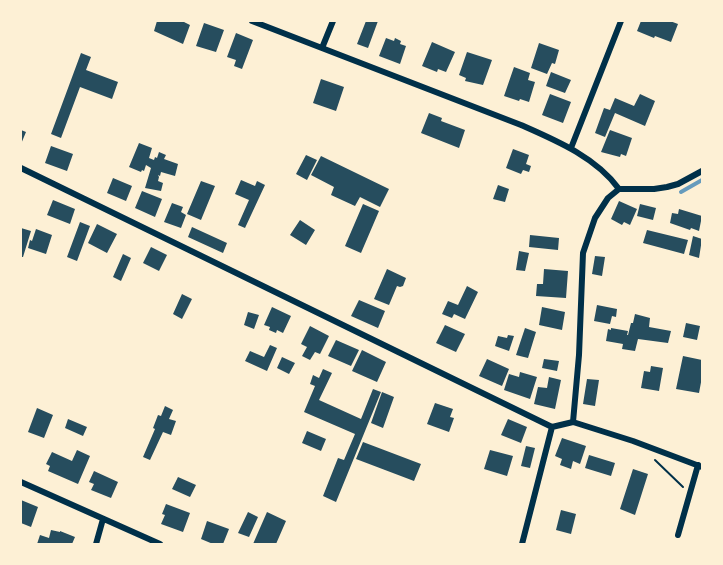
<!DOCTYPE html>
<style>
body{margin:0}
#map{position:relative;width:723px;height:565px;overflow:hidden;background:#fdf0d5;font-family:"Alegreya Sans",sans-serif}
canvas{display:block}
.frame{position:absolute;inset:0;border:22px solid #fdf0d5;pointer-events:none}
</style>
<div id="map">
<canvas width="723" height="565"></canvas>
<div class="frame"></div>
</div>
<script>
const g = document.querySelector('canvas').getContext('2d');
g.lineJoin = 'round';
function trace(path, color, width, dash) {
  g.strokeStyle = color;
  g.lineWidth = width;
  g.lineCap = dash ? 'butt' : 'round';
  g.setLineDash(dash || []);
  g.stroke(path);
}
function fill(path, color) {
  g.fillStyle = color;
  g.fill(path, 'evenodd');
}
const stream = new Path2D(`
 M681 192 702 180`);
const building = new Path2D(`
 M157 21H184V22L190 25 183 44 154 31Z
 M366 21H378L368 48 357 44Z
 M641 21H670L678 24 671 42 655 36 654 38 637 31Z
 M204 23 224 30 216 52 196 46Z
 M236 33 253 40 242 69 234 66 236 60 227 57Z
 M386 38 394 41 395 38 401 41 400 44 406 46 400 64 379 56Z
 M432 42 455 52 446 72 438 69 437 72 422 66Z
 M539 43 559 50 555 64 552 63 547 74 531 68Z
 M467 52 492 60 483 85 465 81 466 78 459 75Z
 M81 53 91 57 86 70 118 82 112 99 80 87 61 138 51 134Z
 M514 67 530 73 528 80 535 82 529 102 520 99 519 101 504 96Z
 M551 72 571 80 565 93 546 86Z
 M321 79 344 87 336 111 313 103Z
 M550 94 571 102 563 123 542 115Z
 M640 94 655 101 645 126 615 113 605 137 595 133 604 108 610 110 615 98 634 106Z
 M429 113 442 118 441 121 465 130 459 148 421 133Z
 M21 130 26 132 21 144Z
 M610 130 632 138 626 156 621 154 620 157 601 152Z
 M139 143 152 148 149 158 154 160 155 157 157 158 159 152 166 155 164 159 178 164 175 176 161 172 160 176 158 175 159 177 158 181 163 183 161 191 145 188 151 168 146 165 144 171 142 170 141 172 129 167Z
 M51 146 73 154 67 171 45 163Z
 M513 149 529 155 526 164 531 166 529 172 523 170 521 174 506 168Z
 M306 155 317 160 307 180 296 174Z
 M321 156 389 189 380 207 360 197 355 206 331 195 334 187 311 175Z
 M113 178 132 186 126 201 107 193Z
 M241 180 255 186 257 181 265 185 245 228 238 225 249 200 235 194Z
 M201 181 215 186 201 220 187 214Z
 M498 185 509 189 505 202 493 199Z
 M142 191 162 199 155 217 135 208Z
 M53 200 75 209 70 224 47 215Z
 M619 201 637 209 630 225 624 222 622 225 611 219Z
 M172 203 183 207 181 212 186 215 181 228 164 222Z
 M363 204 379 211 361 253 345 246Z
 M640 204 656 208 653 220 637 216Z
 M679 209 702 216 699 231 691 228 690 230 670 223 672 213 678 214Z
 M300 220 315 230 306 245 290 235Z
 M80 222 90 226 77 261 67 257Z
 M97 224 117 234 107 253 88 243Z
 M192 227 227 243 223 253 188 237Z
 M21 228 31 231 23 257H21Z
 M36 229 52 235 46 254 28 248 30 240 32 241Z
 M647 230 688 240 684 254 643 243Z
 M530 235 559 238 558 250 529 247Z
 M693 236 702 239 699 258 689 255Z
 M151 247 167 255 159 271 143 263Z
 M519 251 529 253 525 271 516 270Z
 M123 254 131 258 121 281 113 277Z
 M595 256 605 257 602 276 592 274Z
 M387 269 406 278 403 286 400 287 397 286 389 305 374 299Z
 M544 269 568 271 566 298 536 296 537 284H543Z
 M467 286 478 292 465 319 454 314 452 318 442 314 448 301 458 305Z
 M182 294 192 299 182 319 173 314Z
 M359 300 385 311 378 328 351 316Z
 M597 305 617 309 616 317 612 316 610 324 594 321Z
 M272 307 291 316 283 333 277 330 276 333 269 330 270 327 264 325Z
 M542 307 565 312 562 330 539 325Z
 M248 312 259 315 254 329 244 325Z
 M635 314 650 318 649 327 671 331 668 343 638 339 635 351 622 349 623 344 606 341 608 329 611 330V328L628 331 627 335H628L631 323H633Z
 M686 323 700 326 697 340 683 337Z
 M445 325 465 334 456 352 436 343Z
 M310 326 329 336 320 354 315 352 310 360 302 356 307 347 301 344Z
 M525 328 536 332 528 358 516 355Z
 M508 335 514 336 509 351 495 346 498 336 507 338Z
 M336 340 359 350 351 366 328 356Z
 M270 345 277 348 267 371 245 361 250 351 264 357Z
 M362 350 386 362 377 382 352 371Z
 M683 356 702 360V377L699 393 676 389Z
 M282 357 295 363 289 374 277 368Z
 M487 359 509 369 502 386 479 376Z
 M544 359 559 361 557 371 542 368Z
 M651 366 663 368 659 391 641 388 644 371 650 372Z
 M323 369 332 373 319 400 361 419 373 389 381 392 336 502 323 496 338 458 344 460 355 434 304 412 315 386 310 384 313 375 319 378Z
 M520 372 537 377 530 399 504 390 509 374 519 377Z
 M549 377 561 380 555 409 534 404 538 387 547 388Z
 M587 379 599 380 595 406 583 404Z
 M382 392 394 397 383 428 371 423Z
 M435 403 453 409 450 417 454 418 449 432 427 424Z
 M165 406 173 410 169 419 176 421 171 435 163 432 150 460 143 457 155 429 153 428 158 415 161 416Z
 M37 408 53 415 44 438 28 432Z
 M68 419 87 427 83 436 65 428Z
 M508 419 527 427 521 443 501 435Z
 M307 431 326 439 321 451 302 443Z
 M562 438 586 446 580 464 573 461 571 469 560 465 562 459 555 456Z
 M363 442 421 464 414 481 356 459Z
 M526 446 535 448 530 468 521 466Z
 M77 450 90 456 78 484 48 471 50 466 46 464 52 452 72 461Z
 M490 450 513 456 507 476 484 469Z
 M589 455 615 463 611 476 585 468Z
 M633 469 648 474 635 515 620 509Z
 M94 471 118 482 111 498 91 490 94 484 89 482Z
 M178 477 196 485 190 497 172 489Z
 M21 500 38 507 31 527 21 523Z
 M166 504 190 513 183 532 161 524 165 515 162 514Z
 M561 510 576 514 571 534 556 530Z
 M248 512 258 517 249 537 238 533Z
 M267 512 286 521 276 544H253Z
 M207 521 229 529 223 544H213L201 539Z
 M51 530 60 532V531L75 537 72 544H37L40 535 49 538Z`);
const path = new Path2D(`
 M655 460 683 487`);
const minor = new Path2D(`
 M252 21 521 125C555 140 596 157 619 189
 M322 48 333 21
 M571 148 621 21
 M21 168 552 427 573 422 633 441 702 467
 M573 422 579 355 583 253 595 218 608 198 619 189H654L667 187 678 184 702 171
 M21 482 160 544
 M678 535 698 465
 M96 544 103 519
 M522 544 552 427`);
trace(stream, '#669bbc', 4);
fill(building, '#264d5e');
trace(path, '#003049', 2);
trace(minor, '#003049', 6);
</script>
